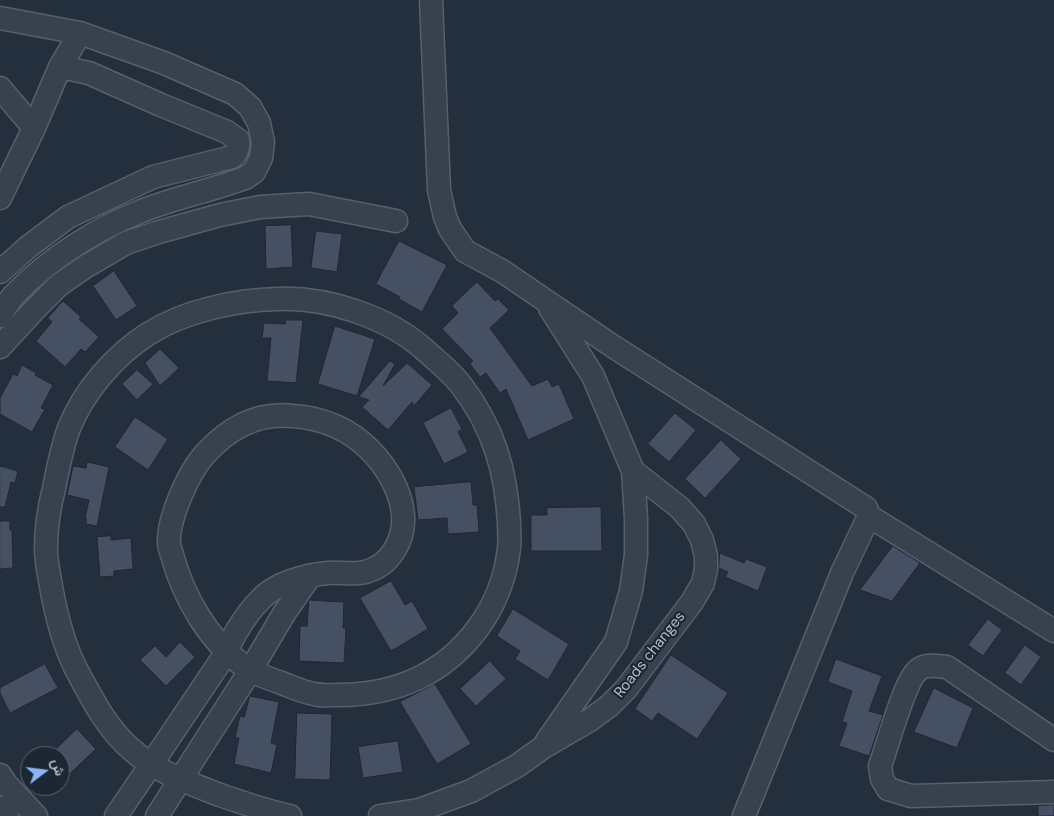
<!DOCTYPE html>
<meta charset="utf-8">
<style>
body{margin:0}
#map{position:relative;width:1054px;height:816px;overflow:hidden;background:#242f3e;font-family:"DM Sans",Vazirmatn,sans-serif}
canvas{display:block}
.north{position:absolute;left:20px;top:746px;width:50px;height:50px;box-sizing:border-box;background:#1d2633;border:1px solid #59626f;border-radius:50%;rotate:75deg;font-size:14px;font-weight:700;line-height:20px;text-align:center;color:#b4bcc9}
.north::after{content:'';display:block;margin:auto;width:18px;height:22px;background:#8ab4f8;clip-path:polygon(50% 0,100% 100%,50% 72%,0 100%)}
</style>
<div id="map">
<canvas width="1054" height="816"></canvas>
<div class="north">ش</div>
</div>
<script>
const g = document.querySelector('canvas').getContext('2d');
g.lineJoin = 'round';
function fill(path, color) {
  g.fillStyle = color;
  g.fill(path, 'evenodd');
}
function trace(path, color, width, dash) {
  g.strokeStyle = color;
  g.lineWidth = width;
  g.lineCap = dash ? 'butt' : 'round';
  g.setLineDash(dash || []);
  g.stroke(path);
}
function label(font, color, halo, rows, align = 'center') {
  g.font = font + ' "DM Sans",sans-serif';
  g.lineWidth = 4.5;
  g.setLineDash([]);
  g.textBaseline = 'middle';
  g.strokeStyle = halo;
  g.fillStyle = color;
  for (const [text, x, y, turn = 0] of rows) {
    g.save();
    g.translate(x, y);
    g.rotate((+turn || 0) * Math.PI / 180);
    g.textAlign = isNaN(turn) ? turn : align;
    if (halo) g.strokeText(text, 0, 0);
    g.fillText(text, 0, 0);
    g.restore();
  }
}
const building = new Path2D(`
 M291 225 293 267 266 269 265 226Z
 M316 231 342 234 337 272 311 268Z
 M399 241 447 265 422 312 399 299 400 297 376 284Z
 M114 271 137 306 116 320 93 286Z
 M477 282 495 301 498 299 509 310 490 328 532 386 548 379 552 387 559 384 574 419 528 440 506 389 500 393 486 373 480 377 470 364 473 361 442 329 458 313 452 306Z
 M63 301 81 317 79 319 99 337 85 352 81 349 65 367 36 341 52 322 48 318Z
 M286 320H303L296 383 267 381 271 338H262L264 323 285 324Z
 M335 326 375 339 357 396 318 384Z
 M160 349 179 368 160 386 145 363Z
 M390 361 395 364 383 386 407 363 432 385 414 406 412 402 388 430 362 407 369 400 359 397Z
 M22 365 36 373 35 375 53 385 41 408 45 409 32 432 0 414V398L13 374 17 376Z
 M137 370 153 384 137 400 122 384Z
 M451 408 462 429 458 432 468 452 444 464 423 423Z
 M675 413 696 430 669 462 648 444Z
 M135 417 168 439 148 470 115 447Z
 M721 440 741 459 705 498 685 479Z
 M87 462 109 467 97 526 86 524V518H85L89 500 67 495 73 466 86 468Z
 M0 466 18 471 15 483 11 482 5 507H0Z
 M471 482 473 505H477L479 532 448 534 447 518 418 520 414 487Z
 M601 507 602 551H531V515H547V508Z
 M0 521H10V530H12L13 568 0 569Z
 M111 536V540L131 538 133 569 114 571V576L100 577 97 537Z
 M893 546 920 563 892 601 860 590Z
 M720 553 744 563 746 559 767 567 758 591 725 577 728 572 719 568Z
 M391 581 405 605 412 601 428 629 391 651 360 598Z
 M309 600 344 602 343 628H346L344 663 299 661 300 626H307Z
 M513 609 569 644 548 680 515 659 520 651 497 636Z
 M988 619 1002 630 983 656 968 645Z
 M180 642 195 657 166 686 140 660 155 646 166 657Z
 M1025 645 1041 657 1021 685 1005 673Z
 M671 655 728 693 697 739 658 713 652 721 635 709Z
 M836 659 882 676 869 711 883 715 869 756 839 746 847 723 842 722 852 691 828 682Z
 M490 661 506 679 476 706 460 689Z
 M45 664 58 688 10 713 0 693V688Z
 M435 684 471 744 437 764 400 702Z
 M934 688 973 708 957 748 914 732Z
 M250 696 279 702 271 743 277 745 271 773 234 764 239 738H235L240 716 244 717Z
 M297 713 332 714 330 780 295 779Z
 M77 729 96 749 60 783V756H49Z
 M398 741 403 772 363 778 358 747Z
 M1054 805V816H1038V806Z`);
const minor = new Path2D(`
 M431 0 439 190 445 217 450 229 465 251 502 271 614 347 866 508 869 516 1054 631
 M0 18 80 33 164 63 235 94 250 107 259 123 263 142 261 158 254 172 245 178C210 191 173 198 139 212 94 230 49 259 15 294 9 300 5 308 0 316
 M0 88 34 128
 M0 198 34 128 60 67 80 33
 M0 272 28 247 68 217 153 177 232 157C238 152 239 147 238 140L227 132 161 105 89 73 60 67
 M0 347 35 309 59 285 85 267 126 243 159 232 220 215 260 207 309 204 396 221
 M1054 740 947 667C937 666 925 663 917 671 904 683 887 747 880 766L882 779 888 789 911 796 1054 792
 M547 741 616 642 631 591 636 555V519L633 471 593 376 550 308
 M0 775 6 784 36 816
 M0 808 7 816
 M116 816C151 765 186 713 220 662 227 651 231 640 238 629 244 619 252 608 260 600 275 583 306 575 328 573 340 572 353 575 365 572 390 566 405 540 403 515 401 491 387 467 370 450 348 428 323 418 293 416 258 412 229 428 206 453 189 471 168 518 169 543 169 547 171 551 172 555 184 598 208 640 245 667 255 674 267 678 279 682 290 686 302 692 314 694 322 696 330 695 339 695 395 695 444 674 478 628 495 605 506 576 509 548 510 541 509 530 509 523 506 471 494 428 461 385 452 373 438 362 426 351 389 317 327 297 278 299 235 300 184 311 148 334 114 356 84 391 69 428 62 447 58 468 54 488 49 508 46 529 46 549 46 562 49 574 51 586 56 615 63 643 76 669 91 697 107 729 132 750 157 772 189 783 220 795 243 803 266 811 290 816
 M157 816 250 671 285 612 310 576
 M380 816 419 810 471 791 517 766 542 748 590 720 609 706 626 689 692 602 703 583 706 569V556L702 540 694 524 680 508 633 471
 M744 816 842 573 869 516`);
const streetNames = [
 ["Roads changes",650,655,-52]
];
fill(building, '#455162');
trace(building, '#1f2835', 1);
trace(minor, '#565f6c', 25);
trace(minor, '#38414e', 22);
label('15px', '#b4bcc9', '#1d2633', streetNames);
</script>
